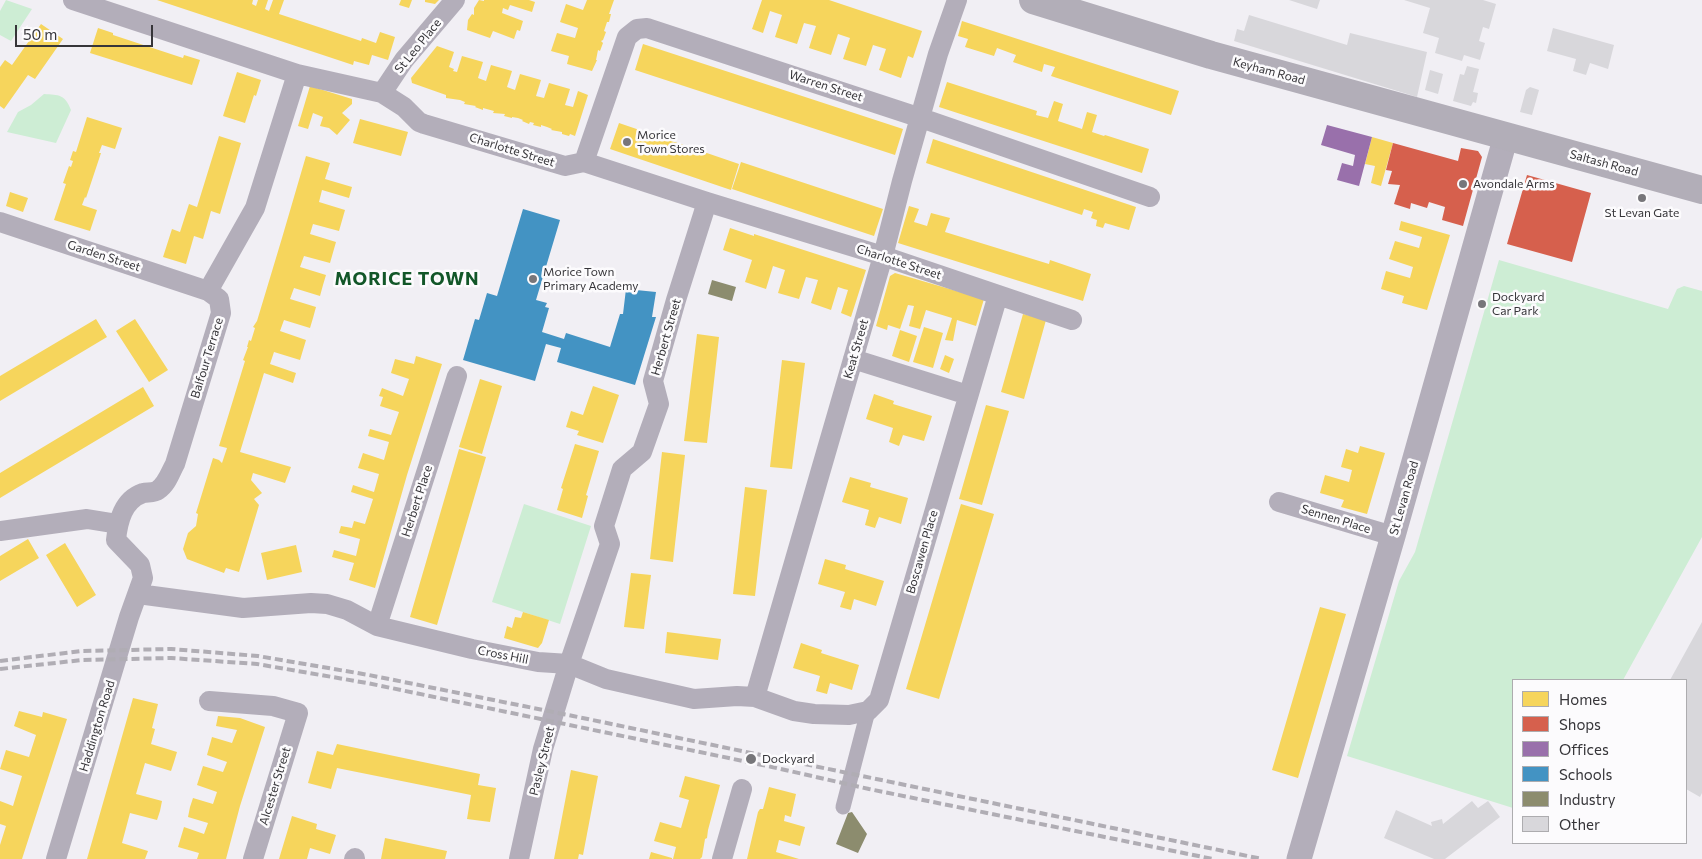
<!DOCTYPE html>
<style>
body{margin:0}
#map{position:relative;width:1702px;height:859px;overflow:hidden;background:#f1eff4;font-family:Commissioner,sans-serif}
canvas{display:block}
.legend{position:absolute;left:1512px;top:679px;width:175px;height:165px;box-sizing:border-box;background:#fcfbfd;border:1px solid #adacaf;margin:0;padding:6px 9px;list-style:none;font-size:15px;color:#363539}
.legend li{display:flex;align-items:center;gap:10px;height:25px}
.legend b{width:25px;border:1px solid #adacaf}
.scale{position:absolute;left:15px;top:25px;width:138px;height:22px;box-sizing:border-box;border:2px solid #363539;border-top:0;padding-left:6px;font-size:15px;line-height:18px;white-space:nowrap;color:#363539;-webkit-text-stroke:4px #fcfbfd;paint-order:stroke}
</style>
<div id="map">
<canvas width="1702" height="859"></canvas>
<ul class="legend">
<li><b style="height:14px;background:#f6d55c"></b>Homes</li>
<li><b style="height:14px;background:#d6604d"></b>Shops</li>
<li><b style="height:14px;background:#9970ab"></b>Offices</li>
<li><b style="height:14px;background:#4393c3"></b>Schools</li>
<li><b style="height:14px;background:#8c8c6e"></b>Industry</li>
<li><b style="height:14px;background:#d8d7db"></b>Other</li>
</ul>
<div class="scale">50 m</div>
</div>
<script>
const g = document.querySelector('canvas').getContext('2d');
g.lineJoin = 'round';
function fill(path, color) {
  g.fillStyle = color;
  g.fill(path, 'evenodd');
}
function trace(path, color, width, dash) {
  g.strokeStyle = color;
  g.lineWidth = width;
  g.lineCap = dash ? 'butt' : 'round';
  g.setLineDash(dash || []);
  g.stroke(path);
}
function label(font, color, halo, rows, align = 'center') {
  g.font = font + ' Commissioner,sans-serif';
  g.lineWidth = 5;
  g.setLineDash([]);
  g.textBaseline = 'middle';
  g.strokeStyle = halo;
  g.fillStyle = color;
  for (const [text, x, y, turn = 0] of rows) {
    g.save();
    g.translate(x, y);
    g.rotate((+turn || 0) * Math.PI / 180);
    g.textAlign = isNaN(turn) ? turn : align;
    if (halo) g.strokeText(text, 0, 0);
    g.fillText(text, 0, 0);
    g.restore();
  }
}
const green = new Path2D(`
 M6 0 32 9 11 41 0 35V11Z
 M44 94C59 95 65 94 71 110L56 143 7 132 18 112 31 105Z
 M1499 260 1668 309 1677 289 1684 286 1702 291V537L1623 680H1513V808L1347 756 1399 581 1415 552Z
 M524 504 591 526 560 624 492 602Z`);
const homes = new Path2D(`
 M157 0H253L252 4 256 6 258 0H268L265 9 269 11 273 0H284L279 14 349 37 361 41 362 38 376 43 380 32 395 37 388 60 372 55 369 65 354 61 353 65Z
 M401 0H412L409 8 399 5Z
 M425 0H439L435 4 425 2Z
 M479 0 484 1V0H529L535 2 532 12 510 5 508 10 503 8 502 13 523 21 520 31 517 30 514 39 493 31 490 38 467 30 468 20 472 14 474 15V8Z
 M587 0H614L609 14H611L609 22H607L604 31 606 32 603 40 601 41 603 43 600 51 598 50 596 60H597L592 71 567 64 569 56 551 51 557 33 575 38 578 28 560 22 566 4 583 10Z
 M762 0H829L922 31 913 58 908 56 901 78 879 70 886 49 873 45 866 66 843 59 850 38 838 34 831 55 809 48 816 26 804 23 797 44 775 37 782 15 770 11 763 33 752 29Z
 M962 21 1179 91 1171 115 1051 76 1055 67 1044 64 1042 72 1013 62 1016 55 997 48 994 56 965 47 968 39 958 36Z
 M41 24 63 39 35 79 28 75 4 109 0 106V67L5 60 12 65Z
 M98 28 113 33V35L183 58 184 55 200 60 192 85 90 53Z
 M643 44 903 129 895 155 635 70Z
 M437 46 454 52 449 67 454 69 453 71 457 72 462 56 483 62 478 78 486 81 491 65 512 71 507 87 515 90 520 74 541 80 536 96 544 98 549 83 570 89 565 105 573 107 578 91 588 95 575 136 570 134 569 136 562 134V132L551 130 552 129 547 127 541 125V127L533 125 534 123 530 122 529 124 522 121 523 120 518 118 512 117V118L504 116 505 114 493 113 494 111 483 108V110L475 107 476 106 464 104 465 102 460 100 446 98V95L412 83 411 78Z
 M237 72 261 80 256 96 254 95 245 123 223 116Z
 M947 82 1037 111 1036 115 1048 118 1054 101 1063 104 1058 121 1082 129 1087 112 1097 115 1092 132 1104 136 1105 135 1149 149 1142 173 939 107Z
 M310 86 352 99V104L342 113 350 120 337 135 329 128 320 126 323 117 313 113 308 129 298 126Z
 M87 117 122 128 115 149 102 145 99 153H101L86 198 85 197 82 205 97 210 90 231 54 220 66 184 63 183 69 166 71 167 73 161 70 160 73 151 76 152Z
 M360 119 408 132 401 156 353 143Z
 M619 123 739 164 731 190 610 149Z
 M219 136 241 143 220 214 211 211 203 239 194 236 186 264 163 257 172 229 180 232 189 204 197 207Z
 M1372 137 1393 143 1381 186 1371 183 1375 166 1365 164Z
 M933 139 1136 207 1129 230 1105 223 1103 228 1096 226 1097 220 1091 218 1093 212 1084 209 1082 215 926 163Z
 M306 156 330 163 325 179 352 187 349 198 322 190 319 202 345 210 339 231 313 224 310 234 336 242 330 263 304 256 300 267 326 275 323 285 320 296 294 288 290 299 316 307 313 318 310 328 284 320 280 331 306 340 300 360 274 352 270 364 296 373 293 383 264 373 240 452 291 467 285 483 253 473 251 480 262 493 254 499 259 505 239 572 226 568 224 573 187 559 183 549 188 533 196 526 198 514 196 513 213 458 219 460 222 463 227 448 219 446 245 361 243 360 248 347H247L249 340 251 341 255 328 253 327 257 321 282 238Z
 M741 162 883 209 874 236 732 189Z
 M10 192 28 198 23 212 6 206Z
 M909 206 919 209 914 222 927 226 931 213 950 218 945 232 1049 264 1050 260 1091 274 1083 301 898 243Z
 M1401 221 1450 235 1427 310 1402 303 1404 296 1381 289 1386 271 1410 278 1413 267 1389 259 1395 241 1419 248 1422 237 1399 230Z
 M730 228 754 236V234L866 270 851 317 841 313 848 290 844 289 838 287 831 310 811 303 818 280 806 277 799 299 778 293 785 270 773 266 766 289 745 282 752 260 723 250Z
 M895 273 984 299 976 326 957 320 953 341 945 340 952 318 926 310 920 329 909 326 914 306 908 305 900 329 888 325 887 330 876 326 890 276Z
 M1023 314 1046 320 1024 399 1001 392Z
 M96 319 107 337 0 401V376Z
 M135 319 168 370 149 382 116 331Z
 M924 327 943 333 933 368 913 362Z
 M900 330 917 336 909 362 892 356Z
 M697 334 719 337 707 443 684 441Z
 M945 355 954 359 949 373 940 369Z
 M416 356 442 364 407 475 375 588 349 580 354 563 332 557 334 550 356 556 360 539 339 533 341 526 352 528 354 521 365 524 373 499 351 492 353 485 374 492 379 474 358 468 363 453 384 460 389 442 368 436 370 429 391 435 399 412 380 406 383 397 379 396 382 388 403 396 409 379 391 373 395 359 414 364Z
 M782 360 805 363 792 469 770 467Z
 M480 379 502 386 482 454 459 447Z
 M593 386 619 395 603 443 577 435 579 431 566 427 571 411 583 415Z
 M143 387 154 406 0 498V473Z
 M874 394 894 401 893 404 932 416 924 441 903 435 899 446 889 442 893 428 866 419Z
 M986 405 1009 411 982 505 959 499Z
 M575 444 599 451 586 495 588 496 582 518 557 510 563 489 561 488Z
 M1360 446 1385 453 1367 514 1341 507 1344 500 1320 493 1325 475 1349 482 1352 470 1341 467 1346 449 1358 453Z
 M459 449 486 457 437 625 410 617Z
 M662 452 685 455 673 562 650 559Z
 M850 477 871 483 870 487 908 498 901 524 879 517 875 528 865 525 869 510 842 502Z
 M745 487 767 490 755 596 733 594Z
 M961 504 994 514 939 699 906 689Z
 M28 539 39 558 0 581V556Z
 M65 543 96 595 77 607 46 555Z
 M296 545 302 572 267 580 261 553Z
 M825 559 846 565 845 569 884 581 876 606 854 599 851 610 840 607 845 592 818 584Z
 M631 573 651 575 644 629 624 627Z
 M1320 607 1346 614 1298 778 1272 770Z
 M523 612 549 620 542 643 538 648 504 638 507 626 512 628 515 617 521 618Z
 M667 632 721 639 718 660 665 653Z
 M801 643 822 650 821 653 859 665 852 690 830 683 827 694 816 691 820 676 793 668Z
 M133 698 158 704 152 728 155 729 151 744 177 752 174 762 171 771 145 763 136 794 162 801 160 811 157 820 130 813 122 843 148 851 145 859H87Z
 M19 711 42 717 43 712 67 719 22 859H0V845L6 826 0 824V801L13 806 22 776 0 769 6 750 29 757 36 735 14 726Z
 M218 716 240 718 265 727 240 806 226 859H197L199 853 178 847 184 827 204 834 208 823 188 817 190 807 193 798 213 804 217 792 197 785 203 766 223 772 227 762 207 755 212 737 232 743 237 730 216 726Z
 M337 744 480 774 478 785 496 788 490 822 467 819 471 795 337 768 331 789 308 783 317 751 333 755Z
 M571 770 598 776 583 855 579 854 578 859H554Z
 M685 776 720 785 708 830 707 838 705 839 702 857 700 859H673L676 847 654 841 660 822 681 828 689 800 679 797Z
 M769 787 796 794 791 817 785 815 784 821 805 827 800 846 779 840 776 852 799 859H747L758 812 760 809H763Z
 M292 816 317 824 316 829 336 835 330 854 310 848 307 859H279Z
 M385 838 447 851 445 859H381Z
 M651 852 672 858V859H649Z`);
const shops = new Path2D(`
 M1393 143 1458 161 1461 148 1478 151 1482 157 1463 226 1442 220 1445 207 1429 202 1427 208 1411 203 1410 209 1394 204 1400 185 1388 184 1392 171 1386 170Z
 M1527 175 1591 193 1572 262 1507 244Z`);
const offices = new Path2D(`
 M1327 125 1372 137 1359 186 1337 180 1342 163 1353 166 1355 155 1321 145Z`);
const schools = new Path2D(`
 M523 209 560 220 536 300 547 303 545 307 549 308 542 332 564 339 566 333 610 347 620 314H623L626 289 656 292 652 317H656L635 385 557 362 561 348 546 344 535 381 463 360 475 319 479 320 487 293 497 296Z`);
const industry = new Path2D(`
 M712 280 736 287 732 301 708 294Z
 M852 812 867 834 858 853 836 844 848 813Z`);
const building = new Path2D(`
 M1289 0H1320L1317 9Z
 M1404 0H1483L1496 4 1489 29 1483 27 1479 41 1485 43 1480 60 1464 55 1462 61 1435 53 1439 38 1423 33 1430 8Z
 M1249 15 1347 45 1350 33 1427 52 1417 97 1234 41 1237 29 1244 31Z
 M1553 28 1614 45 1608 69 1590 63 1586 75 1573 71 1576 59 1547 51Z
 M1467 66 1479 69 1473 92 1478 93 1476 103 1473 102 1471 106 1453 101 1460 74 1464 75Z
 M1430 70 1443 74 1438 94 1425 90Z
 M1530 87 1539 90 1532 115 1520 112 1526 90Z
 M1702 622V793L1700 797 1686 789V680H1670Z
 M1472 801 1478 808 1488 801 1500 817 1445 859H1434L1384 838 1396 810 1432 826 1431 822 1442 819 1443 824Z`);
const pedestrian = new Path2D(`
 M843 807 868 711`);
const minor = new Path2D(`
 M73 0 297 74 382 93 404 107 419 122 424 124 565 166 584 162 707 202 883 256 1072 320
 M382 93 404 60 455 0
 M584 162 627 37 637 29 647 28 921 118 1150 197
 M0 222 208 291
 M853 359 968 395
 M1279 502 1393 536
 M0 531 87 519 118 524
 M138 594 243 608 311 603 327 604 347 610 377 626 472 649 538 662 569 664 606 679 694 699 737 696 755 697 794 711 814 714 849 715 868 711 879 700 998 295
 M377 626 457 376
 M755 697 883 256 902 181 938 54 957 0
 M209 701 273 706 298 713 253 859
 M56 859 129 617 143 578 140 565 116 540C118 521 123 500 143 493 148 492 154 493 158 490 167 484 170 473 175 464L221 313 219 299 208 291 255 208 297 74
 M354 859 355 858
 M519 859 543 749 569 664 610 544 604 526 622 469 642 452 659 404 653 381 676 300 707 202
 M722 859 742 789`);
const tertiary = new Path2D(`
 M1299 859 1393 536 1506 136`);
const secondary = new Path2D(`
 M1033 0 1211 55 1702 190`);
const rail = new Path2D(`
 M0 661 81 651 171 649 258 656 369 675 573 716 1262 859
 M0 669 82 660 171 658 257 664 367 683 772 767 869 789 1213 859`);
const markers = [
 [627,142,5,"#77767a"],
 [1463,184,5,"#77767a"],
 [1642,198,5,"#77767a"],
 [533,279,5,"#77767a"],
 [1482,304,5,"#77767a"],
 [751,759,6,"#77767a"]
];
const streetNames = [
 ["St Leo Place",418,46,-51],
 ["Keyham Road",1269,71,15],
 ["Warren Street",826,86,18],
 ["Charlotte Street",512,150,17],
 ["Saltash Road",1604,163,15],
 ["Garden Street",104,256,18],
 ["Charlotte Street",899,262,18],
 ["Herbert Street",666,337,-74],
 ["Keat Street",856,349,-74],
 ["Balfour Terrace",207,358,-73],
 ["St Levan Road",1404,498,-74],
 ["Herbert Place",417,501,-72],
 ["Sennen Place",1336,519,17],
 ["Boscawen Place",922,552,-74],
 ["Cross Hill",503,655,11],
 ["Haddington Road",97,726,-73],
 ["Pasley Street",542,761,-76],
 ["Alcester Street",275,786,-73]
];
const poiNames = [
 ["Morice",637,135],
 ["Town Stores",637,149],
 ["Avondale Arms",1473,184],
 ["St Levan Gate",1642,213,"center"],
 ["Morice Town",543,272],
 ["Primary Academy",543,286],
 ["Dockyard",1492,297],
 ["Car Park",1492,311],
 ["Dockyard",762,759]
];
const districtNames = [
 ["MORICE TOWN",407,279]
];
fill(green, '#cdedd4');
fill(homes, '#f6d55c');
fill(shops, '#d6604d');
fill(offices, '#9970ab');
fill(schools, '#4393c3');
fill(industry, '#8c8c6e');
fill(building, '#d8d7db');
trace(pedestrian, '#b3aeba', 15);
trace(minor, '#b3aeba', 20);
trace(tertiary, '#b3aeba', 25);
trace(secondary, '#b2aeb8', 28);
trace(rail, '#b0adb4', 4, [8, 4]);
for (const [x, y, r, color] of markers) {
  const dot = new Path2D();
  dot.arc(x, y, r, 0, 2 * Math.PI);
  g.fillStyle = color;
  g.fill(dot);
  trace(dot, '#fcfbfd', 2);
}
label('12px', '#363539', '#fcfbfd', streetNames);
label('12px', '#363539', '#fcfbfd', poiNames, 'left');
g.letterSpacing = '1px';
label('bold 18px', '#135729', '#fcfbfd', districtNames);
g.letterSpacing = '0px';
</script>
